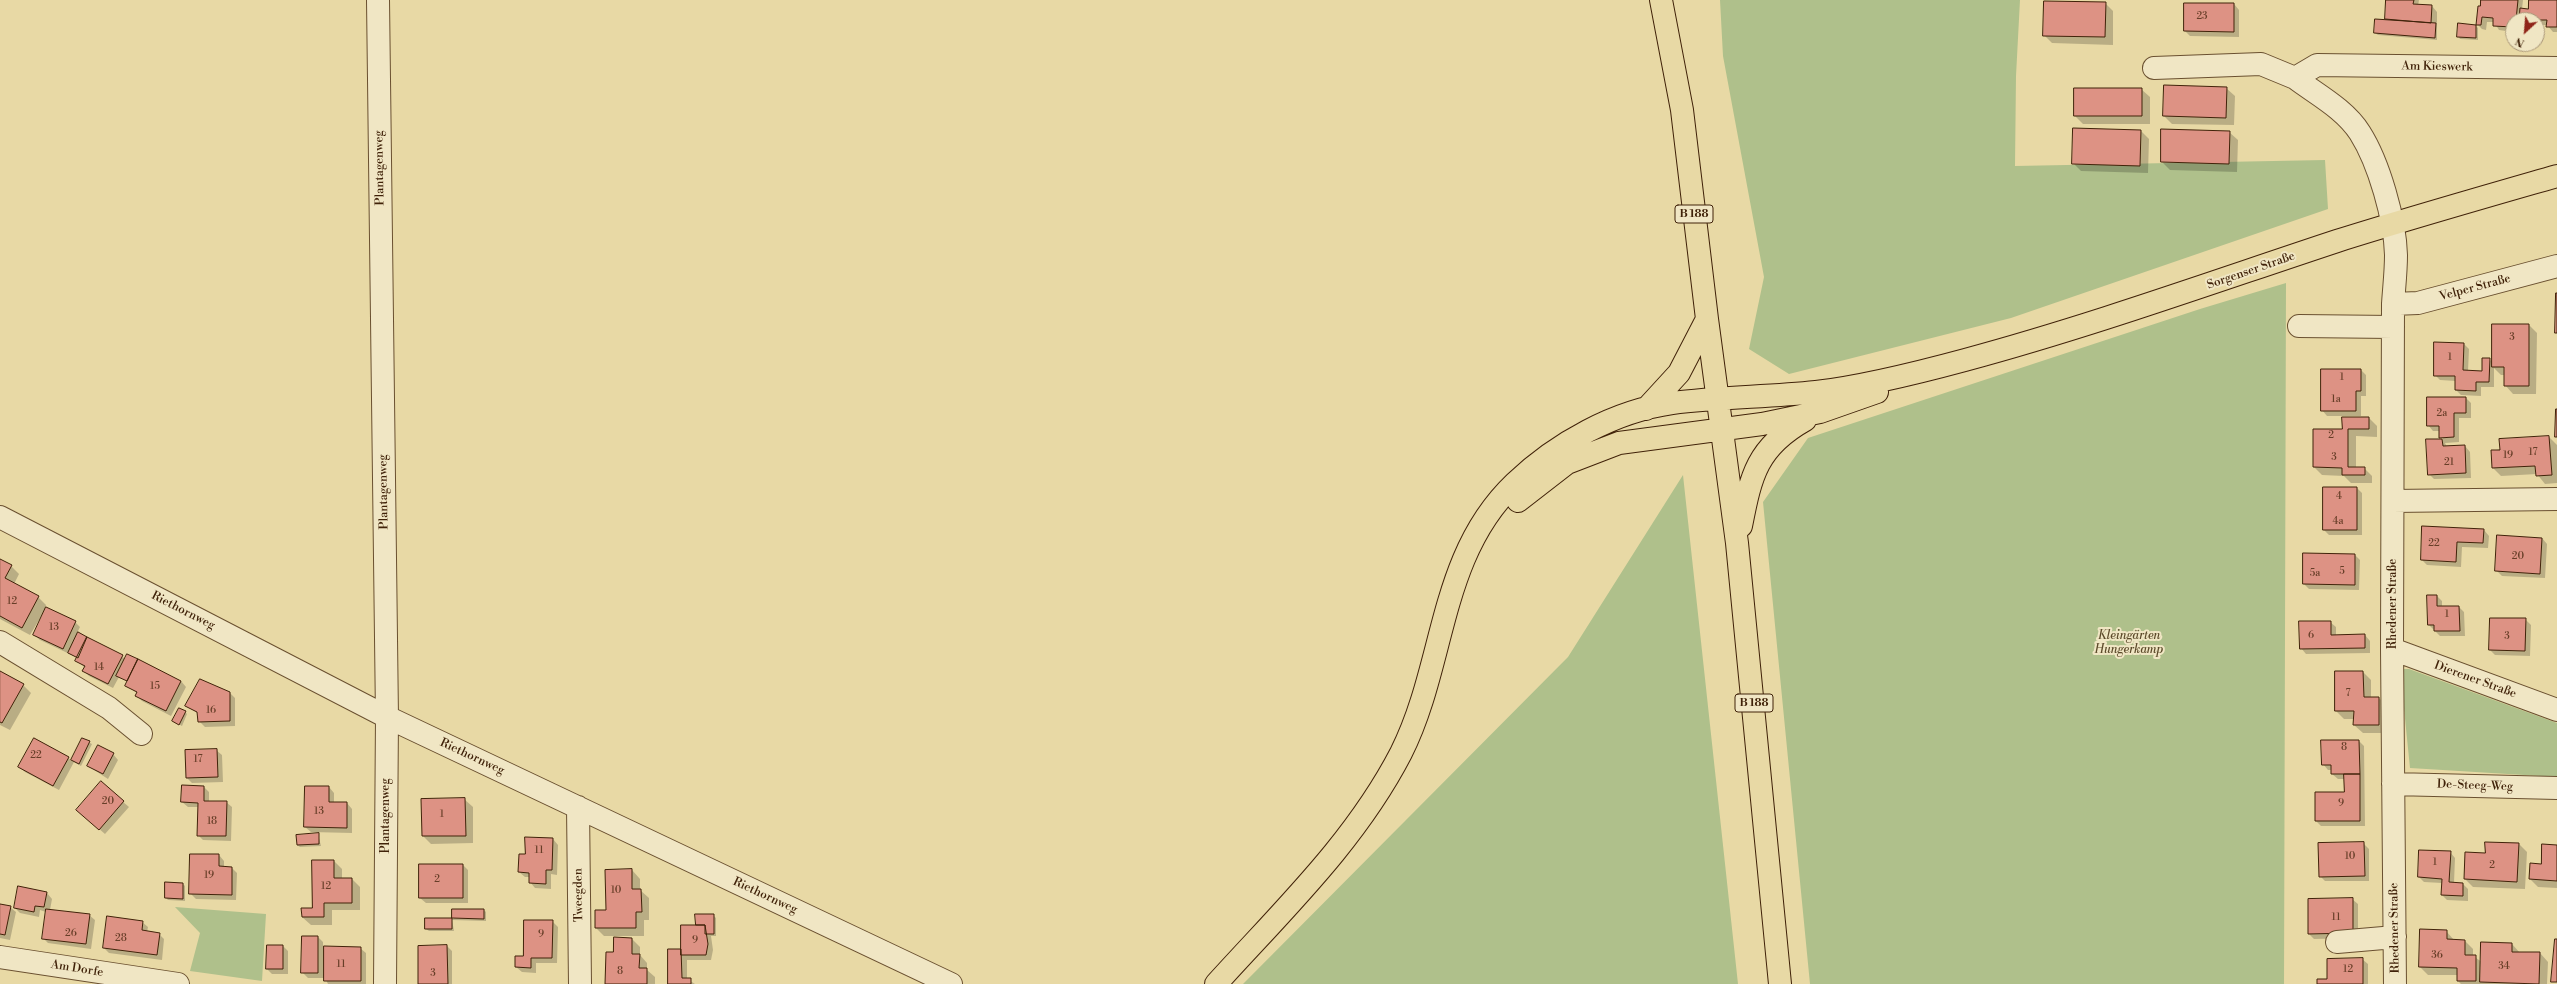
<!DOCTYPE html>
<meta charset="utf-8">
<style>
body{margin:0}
#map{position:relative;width:2557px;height:984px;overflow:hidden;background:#e8d9a5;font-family:"Libre Bodoni",serif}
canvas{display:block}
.north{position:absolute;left:2505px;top:12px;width:40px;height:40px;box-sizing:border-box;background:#f0e6c4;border:1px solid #aa9879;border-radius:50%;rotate:206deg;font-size:11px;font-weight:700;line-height:16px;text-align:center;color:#402209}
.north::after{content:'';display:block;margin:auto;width:14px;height:18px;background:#8f2418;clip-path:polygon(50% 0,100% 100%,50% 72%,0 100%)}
</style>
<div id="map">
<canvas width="2557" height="984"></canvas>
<div class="north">N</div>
</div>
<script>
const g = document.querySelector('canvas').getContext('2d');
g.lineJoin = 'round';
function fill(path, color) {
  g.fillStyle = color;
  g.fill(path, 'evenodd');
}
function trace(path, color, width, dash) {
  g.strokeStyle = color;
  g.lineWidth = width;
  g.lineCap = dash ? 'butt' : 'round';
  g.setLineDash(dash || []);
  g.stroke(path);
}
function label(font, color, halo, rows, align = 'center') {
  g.font = font + ' "Libre Bodoni",serif';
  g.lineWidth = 4;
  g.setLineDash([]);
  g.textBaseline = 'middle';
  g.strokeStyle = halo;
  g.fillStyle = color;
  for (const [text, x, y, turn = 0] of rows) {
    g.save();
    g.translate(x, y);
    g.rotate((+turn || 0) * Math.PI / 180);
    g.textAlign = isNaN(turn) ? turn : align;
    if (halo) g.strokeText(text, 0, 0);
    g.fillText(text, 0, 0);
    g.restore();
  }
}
const green = new Path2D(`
 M1720 0H2020L2016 76 2015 166 2325 160 2328 209 2011 318 1789 374 1749 349 1764 277 1723 56Z
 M2286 283 2284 984H1810L1763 502 1808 438 2200 309Z
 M1683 475 1738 984H1243L1568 657Z
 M2400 669H2409L2557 723V777L2410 768Z
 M175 907 266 914 262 981 190 971 200 933Z`);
const shadow = new Path2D(`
 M2387 0H2419L2418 6H2432L2437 12V40L2378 35 2375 33 2388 21 2386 19Z
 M2481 0H2523L2522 9 2529 10 2530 0H2557V32H2553L2547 25H2537V20H2513V32L2499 30 2494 22H2487L2486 30 2482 29 2477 24Z
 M2105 3 2113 11V45L2052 43 2044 35Z
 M2234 4 2239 10V37L2190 36 2185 31Z
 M2476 26 2478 28V40L2460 39 2458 36Z
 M2226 88 2235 96 2234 125 2172 124 2164 116Z
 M2141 89 2150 97V124H2083L2075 116Z
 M2141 131 2149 139 2148 173 2081 171 2073 163Z
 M2229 132 2238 140 2237 172 2170 170 2162 162Z
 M2529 325 2537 333 2536 394H2513L2505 385V375H2501L2494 368V387H2481V396L2461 395 2456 390V381L2440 380 2435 375 2464 344 2469 349 2468 371 2483 372 2489 359 2493 363Z
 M2361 370 2366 375V396H2361V416H2327L2322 410Z
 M2466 398 2471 403V418H2459V442L2445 443 2447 447 2465 446 2470 452 2471 478 2434 479 2429 474 2427 440H2443L2440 431H2433L2428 425Z
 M2343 418H2369L2377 426V437L2356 436V468H2364L2372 476V483H2351L2344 476 2322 475 2314 467 2343 430Z
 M2549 437 2557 445V483L2545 484 2537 474 2501 476 2493 468 2492 451Z
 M2357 488 2362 493V535H2329L2324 530Z
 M2423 527 2484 530 2489 536 2488 548 2462 547 2461 567 2427 565 2422 560Z
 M2542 538 2547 544 2545 578 2502 576 2496 570Z
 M2355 555 2360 560 2359 590 2309 589 2304 584Z
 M0 562 11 566 19 574 14 584 38 597 46 605 45 608 75 622 80 627 77 633 126 659 128 656 181 681 186 687 171 716 142 701 137 696 138 694 126 685 132 683 119 677 113 688 89 676 84 671 85 668 77 661 78 658 40 640 34 635 45 610 30 635 0 619Z
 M2437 596 2442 601V607H2459L2464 612 2465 636H2440L2429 625Z
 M2525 619 2531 625 2530 656 2495 655 2490 650Z
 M2330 622 2336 627V636L2365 635 2370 641V653L2306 654 2301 648Z
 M0 672 23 685 31 693 10 730 0 725Z
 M2336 672H2363L2371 680V698H2379L2387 706V733H2363L2354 725V719H2344L2336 711Z
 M230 693 235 698V726L205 727 199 721V714L186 706Z
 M185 712 187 714 182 726 173 721Z
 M82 739 92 744 81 766 74 762 59 790 25 772 19 767 68 758 72 761Z
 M2359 741 2364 746 2365 826H2321L2316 821 2345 793V779H2338L2332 774V770H2328L2323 764Z
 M216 750 222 755 223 782 192 783 187 778Z
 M113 754 118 760 108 779 88 766Z
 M101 783 129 807 105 834 83 815Z
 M183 786 204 787 209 792V802H226L232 807 231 841 203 840 198 835 199 807H188L182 802Z
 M306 787H329L334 793V803H347L352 809V833L311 832 305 827Z
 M464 799 473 807V843L431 844 423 836Z
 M318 834 321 846 300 847 297 845Z
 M526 838 553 839 558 845 557 875 551 874V889L535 888 530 882V877H525L519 872 525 855Z
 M2363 843 2369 849V881H2325L2320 876Z
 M2519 844 2527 852 2525 889 2473 887 2465 879 2486 854Z
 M2557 846V888L2538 887 2530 879Z
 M2450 852 2455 858 2454 883 2463 884 2468 889V901L2447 900 2442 895V883L2424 882 2419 877Z
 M191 855H219L224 861V868H232L237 873 236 900 196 899 190 893Z
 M313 861H334L342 869V879H352L360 887V910H332V925H311L302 917 313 909Z
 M463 865 468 870V903H426L420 898Z
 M632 870 640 879V890L649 898V920H644V936H604L596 928V911H607Z
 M183 884 185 886V901L168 900 166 898Z
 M47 893 52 899 50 910 89 915 95 920 91 949 48 943 43 938 46 912 40 910 39 917 20 913 15 908Z
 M2352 899 2358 904V938L2314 939 2309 934Z
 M0 905 10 907 16 912 10 940 0 938Z
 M484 910 486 912V921L452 920 454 931H429L426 929V919H454L453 918Z
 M713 915 716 918V936H711L713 950 711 960H687V979L695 984H669L682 950 697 926Z
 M552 921 558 927 557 963H536V973L522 972 516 967Z
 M142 922 148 927 147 932 159 934 164 939 162 960 109 953 104 948Z
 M2446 931 2454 940 2465 941 2473 949V956L2482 962 2512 944 2520 953H2540L2548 962 2547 984H2461L2458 981V975H2428L2420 967Z
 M318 937 323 942V947L360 948 366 953V984H328L325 978H308L302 972Z
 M615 938 632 939 640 947V955L647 963V970L655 977V984H606L614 953Z
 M283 946 288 951V974H272L267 969Z
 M447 946 452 951V984H419Z
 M2362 959 2368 964V984H2318Z`);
const building = new Path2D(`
 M2386 0H2414L2413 4 2432 5 2431 23 2385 19Z
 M2481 0H2518L2516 20H2513V27L2493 26V18L2482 17 2481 25H2476L2478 6H2480Z
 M2529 0H2557V27H2546L2547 20H2519L2520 8 2528 9Z
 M2044 1 2106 2 2105 37 2043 36Z
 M2184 3H2234V32L2184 31Z
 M2375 19 2436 23 2435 38 2374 33Z
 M2458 23 2476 25V38L2457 37Z
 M2164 85 2227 87 2226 118 2163 116Z
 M2074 88H2142V116H2074Z
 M2073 128 2141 130 2140 166 2072 164Z
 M2161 129 2230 131 2229 164 2161 162Z
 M2556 293H2557V333H2555Z
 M2492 324H2529V386H2504V367H2492Z
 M2434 342 2464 343 2463 370 2482 371V358H2490L2489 382H2476V391L2455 390V376H2434Z
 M2321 369H2361V391H2356V411H2321Z
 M2427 397H2466V413H2454V437L2439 438V426H2427Z
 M2556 409H2557V437H2555Z
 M2342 417H2369V429H2348V467H2365V475H2342V468L2313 467V429H2342Z
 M2549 436 2552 475 2536 476 2535 466 2492 468 2491 450H2500L2499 439Z
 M2426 439H2442L2443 446 2465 445 2466 473 2428 475Z
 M2323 487H2357V530H2323Z
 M2422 526 2484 529 2483 543 2457 542 2456 562 2421 560Z
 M2497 535 2542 538 2540 574 2495 571Z
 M2303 553 2355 554V585L2303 584Z
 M0 559 12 565 5 578 39 596 22 628 0 616Z
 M2427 595H2437V606H2459L2460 631H2434V625H2428Z
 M46 607 76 621 63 649 33 635Z
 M2490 618H2526L2525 651 2489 650Z
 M2299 621H2331V635L2365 634V648L2300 649Z
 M78 632 87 637 78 658 68 653Z
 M87 637 123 655 108 684 82 671 85 666 75 661Z
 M127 654 138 659 127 681 116 676Z
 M138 659 181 681 166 711 135 696 137 692 125 686Z
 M0 671 24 684 2 723 0 722Z
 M2335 671H2363L2364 697H2379V725H2353L2354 711H2335Z
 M200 679 230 692V721L198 722 197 712 185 706Z
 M179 708 186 711 179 725 172 721Z
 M34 738 69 757 53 786 18 767Z
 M82 738 90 741 79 764 71 760Z
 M2321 740H2359L2360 774H2331V765H2322Z
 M98 745 114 753 103 774 87 766Z
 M217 749 218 777 186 778 185 750Z
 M2344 774H2360V821H2315V792H2344Z
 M101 781 124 801 99 830 76 810Z
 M182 785 204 786V801H227L226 836H197L198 803 181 802Z
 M305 786H329V802H347V828L304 827Z
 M465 798 466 836H422L421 799Z
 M319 833V844L297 845 296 835Z
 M525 837 553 838 552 870H546V884L529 883V873L518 872 519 854H525Z
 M2364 842 2365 876 2319 877 2318 843Z
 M2485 842 2519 843 2517 882 2464 879 2465 852 2485 853Z
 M2542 844 2557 845V881L2529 879 2530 863 2541 864Z
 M2419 850 2451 851 2449 882 2463 883V896L2441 895 2442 879 2418 877Z
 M190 854H219V866L232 867V895L189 894Z
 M312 860H334V878H352V903H324V917H302L301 908H312Z
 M419 864H463V898H419Z
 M632 869V889H641L642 912H636V928H595V910H606L605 870Z
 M165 882 183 883V899L165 898Z
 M18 886 47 892 44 907 35 906 34 912 14 908Z
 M2353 898V933L2308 934V899Z
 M0 904 11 906 5 935 0 934Z
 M46 909 90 914 86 944 42 939Z
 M452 909H484V919L452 918Z
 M695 914H714V934H705V925H696Z
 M107 916 143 921 142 930 160 933 157 955 103 948Z
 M425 918H452V929H425Z
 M524 920H553L552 958H531V968L515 967V956H523Z
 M681 925H705L708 944 706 955H681Z
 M2420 929 2447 930V939L2465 940V955H2476V981H2457V968L2419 967Z
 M302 936H318V973H301Z
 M614 937 632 938V954H640L639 968H647V984H605L606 952H613Z
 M2555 939H2557V982H2551Z
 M2481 942 2512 943V952H2540L2539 984 2480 982Z
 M267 945H283V969H266Z
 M447 945 448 984H418V946Z
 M324 946 361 947V981H324Z
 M668 949H681L682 978H691V984H668Z
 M2363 958V984H2317V979H2327V959Z`);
const minor = new Path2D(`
 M378 0 387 717 385 984
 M2154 68 2261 64 2295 78 2317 65 2557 68
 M2295 78C2316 94 2345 109 2360 133 2379 163 2395 219 2396 255 2396 272 2394 288 2393 304L2392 649 2395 984
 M2393 304 2418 303 2557 266
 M2299 326 2393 327
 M2393 501 2557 499
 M0 517 387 717 951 984
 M0 642 109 708 141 734
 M2392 649 2557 710
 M2393 784 2557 788
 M578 807 580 984
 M2337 942 2395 937
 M0 957 178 984`);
const major = new Path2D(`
 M1661 0 1682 110 1707 319 1737 543 1780 984
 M1646 409 1679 373 1707 319
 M1518 501 1567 463 1619 443 1762 424 1820 412 1877 392
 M1741 526C1751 475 1757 447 1805 420
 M1216 984C1282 911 1355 842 1401 753 1446 664 1438 556 1515 483 1557 443 1615 411 1672 403 1720 397 1768 397 1816 392 1866 386 1917 373 1965 360 2091 326 2213 282 2337 241 2410 218 2484 197 2557 176`);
const numberNames = [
 ["23",2202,17],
 ["3",2512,338],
 ["1",2450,358],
 ["1",2342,378],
 ["1a",2336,400],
 ["2a",2442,414],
 ["2",2331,436],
 ["17",2533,453],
 ["19",2508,456],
 ["3",2334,458],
 ["21",2449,463],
 ["4",2339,497],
 ["4a",2338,522],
 ["22",2434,544],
 ["20",2518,557],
 ["5",2342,572],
 ["5a",2315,574],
 ["12",12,602],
 ["1",2447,615],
 ["13",54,628],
 ["6",2311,636],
 ["3",2507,637],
 ["14",99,668],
 ["15",155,687],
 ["7",2348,694],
 ["16",211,711],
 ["8",2344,748],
 ["22",36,756],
 ["17",198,760],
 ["20",108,802],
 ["9",2341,804],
 ["13",319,812],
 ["1",442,815],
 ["18",212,822],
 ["11",539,851],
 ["10",2350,857],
 ["1",2435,863],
 ["2",2492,866],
 ["19",209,876],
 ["2",437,880],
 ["12",326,887],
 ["10",616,891],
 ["11",2336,918],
 ["26",71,934],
 ["9",541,935],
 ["28",121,939],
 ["9",695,941],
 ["36",2437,956],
 ["11",341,965],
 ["34",2504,967],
 ["12",2348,970],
 ["8",620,972],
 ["3",433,974]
];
const shields = [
 [1694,214,38],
 [1754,703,38]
];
const shieldNames = [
 ["B 188",1694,214],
 ["B 188",1754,703]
];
const streetNames = [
 ["Am Kieswerk",2437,67,1],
 ["Plantagenweg",380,168,-91],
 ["Sorgenser Straße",2251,271,-19],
 ["Velper Straße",2475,288,-15],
 ["Plantagenweg",384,492,-91],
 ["Rhedener Straße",2393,604,-90],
 ["Riethornweg",183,611,27],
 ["Dierener Straße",2475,680,20],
 ["Riethornweg",472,757,25],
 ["De-Steeg-Weg",2475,786,2],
 ["Plantagenweg",386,816,-90],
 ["Tweegden",579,895,-91],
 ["Riethornweg",765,896,25],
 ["Rhedener Straße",2395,928,-91],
 ["Am Dorfe",77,969,9]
];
const parkNames = [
 ["Kleingärten",2129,636],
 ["Hungerkamp",2129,650]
];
fill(green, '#afc08b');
fill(shadow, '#0003');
fill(building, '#dd9284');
trace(building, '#402209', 1);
trace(minor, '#6a5030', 24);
trace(major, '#402209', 24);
trace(minor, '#f0e6c4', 22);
trace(major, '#e8d9a5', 22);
label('10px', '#673e28', null, numberNames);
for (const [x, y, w] of shields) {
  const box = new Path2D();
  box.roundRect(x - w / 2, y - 9, w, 18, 3);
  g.fillStyle = '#f0e6c4';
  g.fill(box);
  trace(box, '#402209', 1);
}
label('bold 11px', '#402209', null, shieldNames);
label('12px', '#402209', '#f0e6c4', streetNames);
label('italic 12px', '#5c4a2a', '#f0e6c4', parkNames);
</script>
